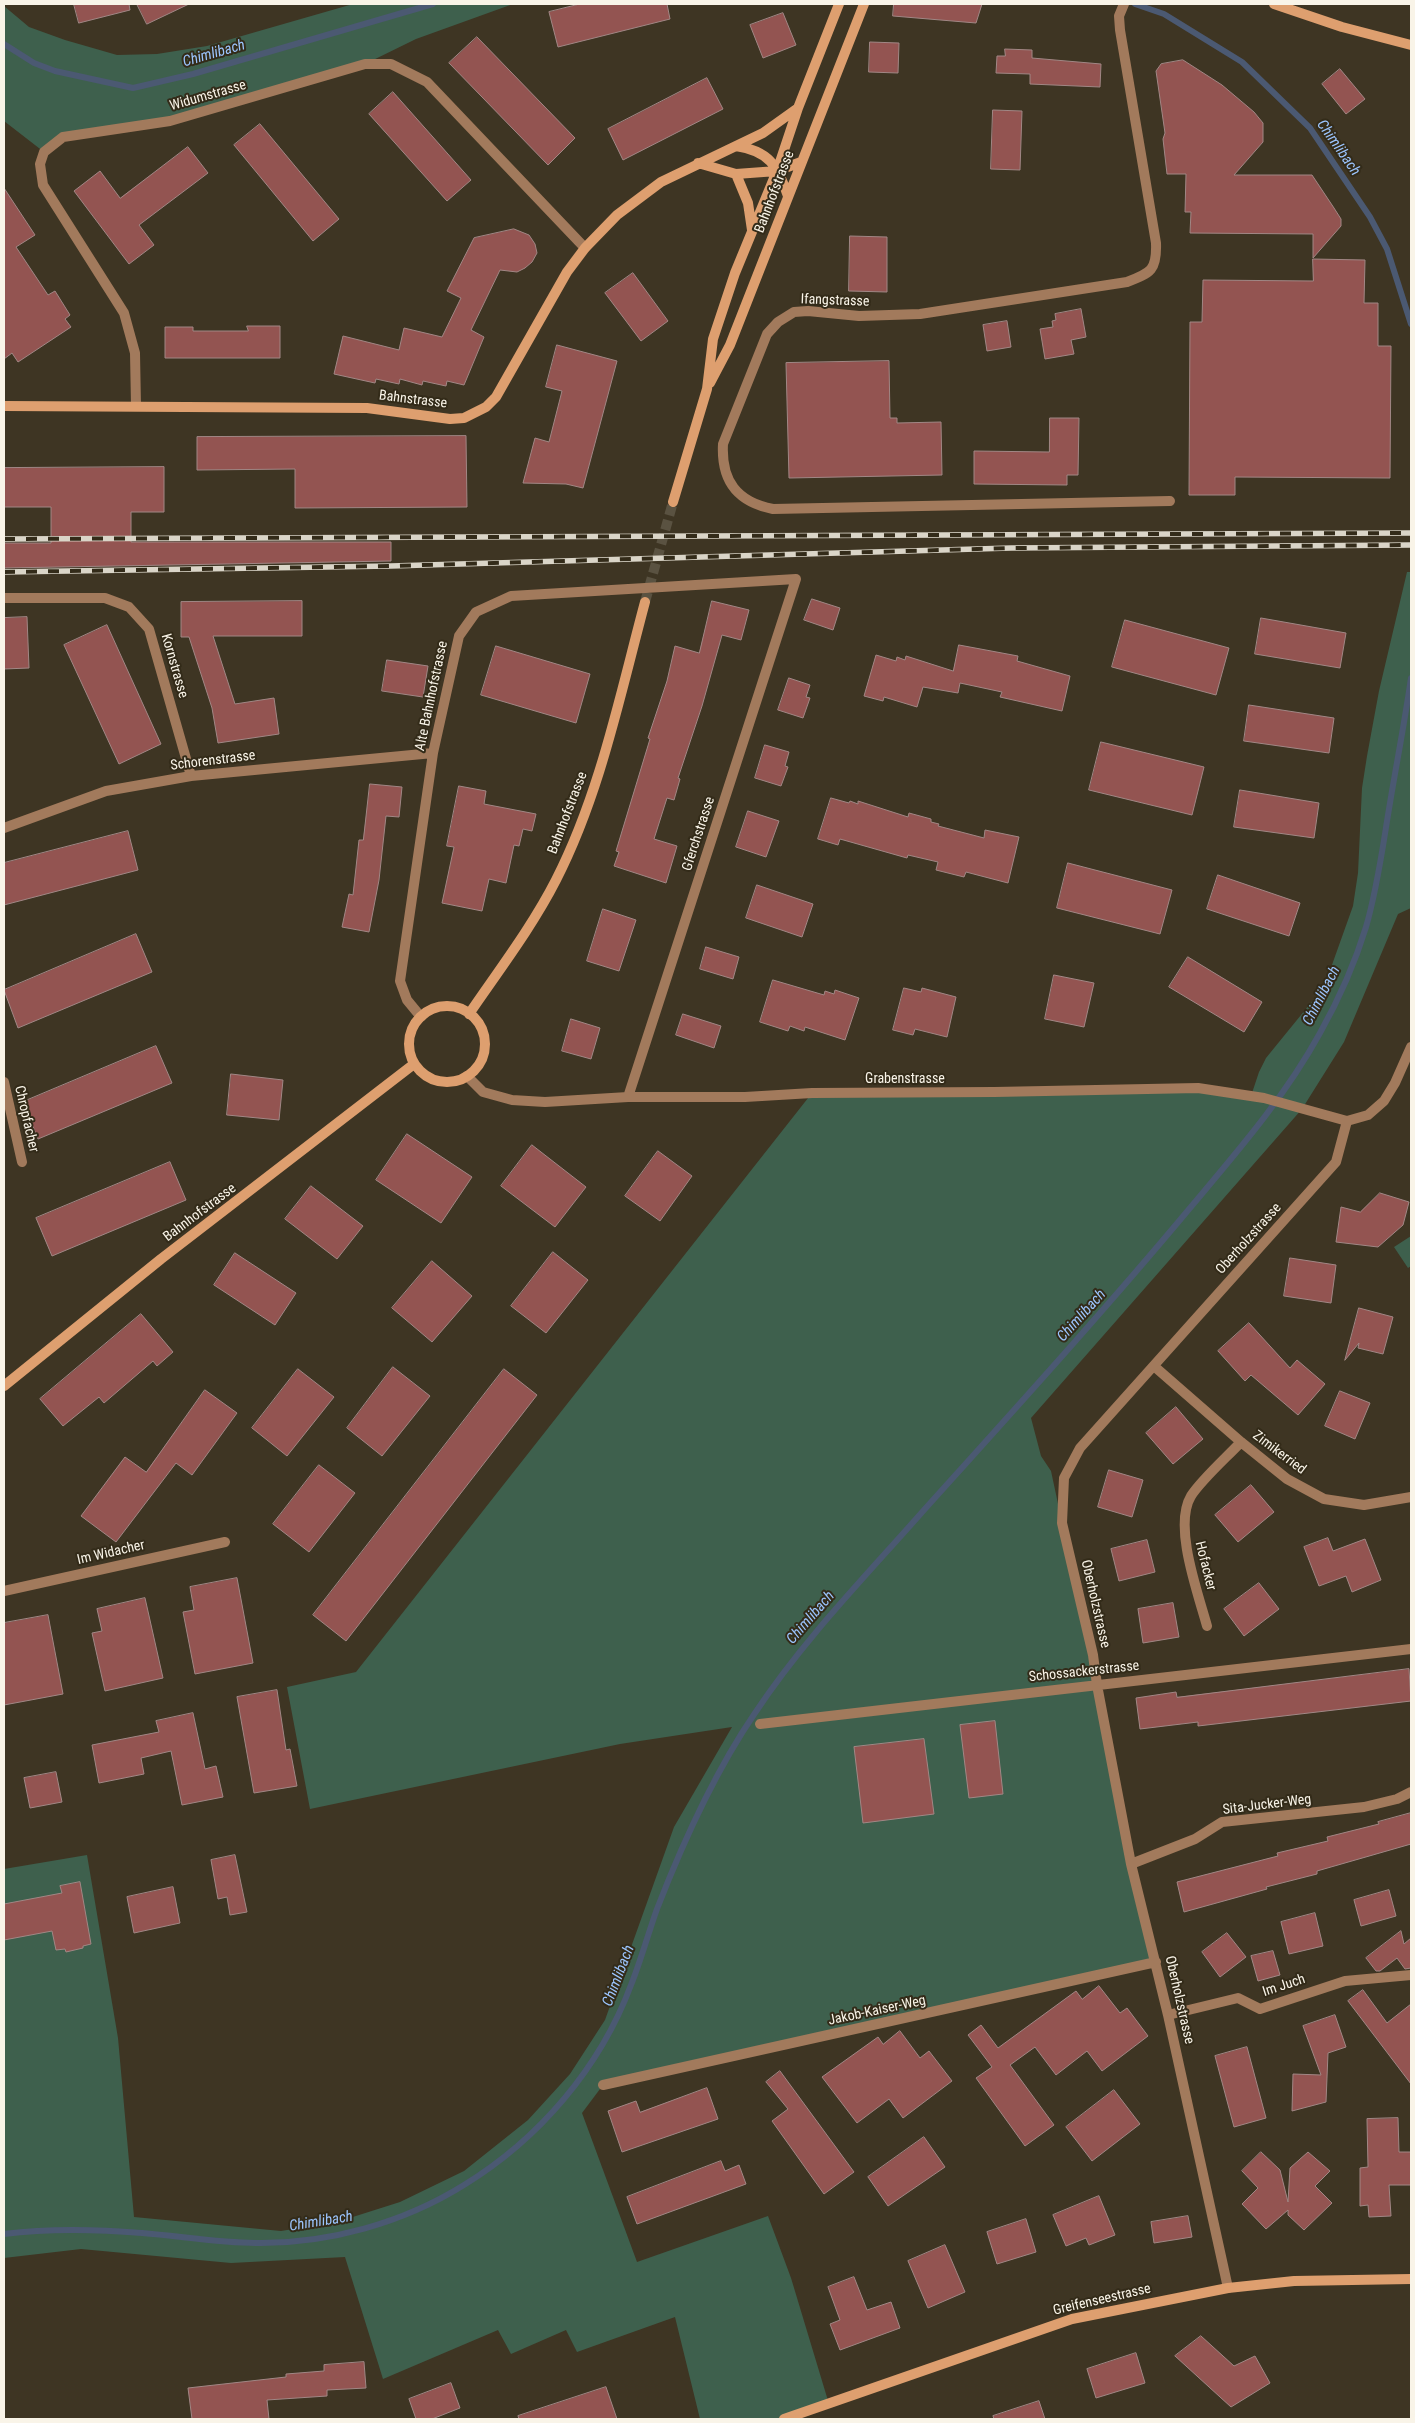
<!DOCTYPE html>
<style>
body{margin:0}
#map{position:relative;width:1415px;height:2423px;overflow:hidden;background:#3e3523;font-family:"Roboto Condensed",sans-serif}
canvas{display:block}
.frame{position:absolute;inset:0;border:5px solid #f9f4e8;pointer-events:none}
</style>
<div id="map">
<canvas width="1415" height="2423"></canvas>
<div class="frame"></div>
</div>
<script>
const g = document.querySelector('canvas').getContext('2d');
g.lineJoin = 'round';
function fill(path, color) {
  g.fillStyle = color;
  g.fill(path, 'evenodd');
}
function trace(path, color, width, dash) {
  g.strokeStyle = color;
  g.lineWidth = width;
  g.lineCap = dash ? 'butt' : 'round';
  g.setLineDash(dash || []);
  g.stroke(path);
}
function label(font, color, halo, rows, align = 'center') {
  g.font = font + ' "Roboto Condensed",sans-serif';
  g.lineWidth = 4;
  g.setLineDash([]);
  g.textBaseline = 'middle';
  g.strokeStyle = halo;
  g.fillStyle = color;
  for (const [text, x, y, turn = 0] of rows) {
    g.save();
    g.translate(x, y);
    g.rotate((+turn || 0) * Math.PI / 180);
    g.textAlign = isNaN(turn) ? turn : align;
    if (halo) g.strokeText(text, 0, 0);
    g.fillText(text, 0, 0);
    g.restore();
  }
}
const green = new Path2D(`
 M353 4H513L416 39 365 64 170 121 63 137 44 152 4 121V6L29 27 65 40 117 55 157 54 207 46Z
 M1407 572H1411V908L1398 914 1344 1042 1302 1109 1031 1418 1041 1456 1051 1471 1156 1962 603 2085 582 2113 637 2262 768 2216 791 2278 829 2404 784 2419H700L675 2317 577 2352 566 2330 511 2354 498 2330 383 2379 345 2257 231 2263 81 2249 4 2258V1869L87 1855 118 2038 134 2217 281 2231 337 2222 400 2202 464 2171 528 2120 570 2074 605 2020 674 1827 732 1727 620 1744 310 1809 287 1687 356 1672 812 1093 1198 1088 1251 1096 1259 1072 1266 1058 1314 999 1328 976 1353 906 1358 873 1362 788 1367 756 1379 691Z
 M1411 1236V1266L1408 1268 1394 1247Z`);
const stream = new Path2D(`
 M1135 4 1164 14 1242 62 1310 128 1370 217 1387 249 1411 324
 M4 44 34 63 55 71 133 88 193 74 433 4
 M4 2234C50 2228 95 2229 142 2233 180 2236 218 2243 256 2243 328 2244 403 2223 464 2185 539 2139 600 2068 631 1985 641 1960 648 1934 657 1909 683 1842 714 1773 755 1713 804 1639 865 1577 924 1510 1014 1410 1104 1311 1190 1208 1237 1152 1285 1097 1320 1033 1339 999 1355 963 1366 927 1378 886 1383 844 1390 803 1397 761 1405 720 1411 678`);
const building = new Path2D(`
 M74 4H129L130 10 79 23Z
 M137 4H189L147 24Z
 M580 4H667L670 19 558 47 549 12Z
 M894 4H982L976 23 893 16Z
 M783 13 796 45 763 58 750 25Z
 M477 37 575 138 548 165 449 63Z
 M870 42 899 43 898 73 869 72Z
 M1005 49 1032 50V58L1101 64 1100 87 1030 84V74L996 73 997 56H1005Z
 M1183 60 1222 85 1254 112 1263 123V142L1234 175H1312L1334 208 1341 219V226L1313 258V234L1190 233 1191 212H1185L1186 174H1167L1163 139 1165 133 1156 71 1161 64Z
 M1340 69 1365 99 1346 114 1322 84Z
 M707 78 723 109 623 160 608 129Z
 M393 92 471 180 447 201 369 114Z
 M993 110 1022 111 1020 170 991 169Z
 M260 124 339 219 313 241 234 145Z
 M188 147 208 173 139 225 154 245 129 264 74 191 100 171 120 198Z
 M4 188 35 235 16 247 48 295 55 291 70 315 65 319 71 327 18 362 12 353 4 359Z
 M514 229 529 235 535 244 537 253 532 262 525 268 517 272 500 270 471 330 484 337 464 385 447 381 446 386 423 381 422 385 400 379 399 384 376 379 375 383 334 374 343 336 399 350 404 328 442 337 461 298 447 291 474 238Z
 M850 236 887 237V292L849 291Z
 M1313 259 1365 260 1364 303H1378V346H1391L1390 478 1235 477V495H1189L1190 322H1202L1203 280 1313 281Z
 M633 273 668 321 641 341 605 293Z
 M1081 309 1086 337 1071 340 1074 354 1045 359 1040 329 1053 327 1052 321 1056 320 1055 314Z
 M1007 321 1011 347 987 351 983 325Z
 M247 326H280V358H165V327H193V331H248Z
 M557 345 617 361 583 488 566 484 523 483 535 438 549 442 562 391 546 387Z
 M889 361 890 418H897V423L941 422 942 475 789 478 786 363Z
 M1050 418H1079L1078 475H1067V485L974 484V451L1049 452Z
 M466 436 467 507 295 508V469L197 470V437Z
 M164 467V512H131V542H391V561L4 568V543H51V507H4V468Z
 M812 599 840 608 833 630 804 620Z
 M302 601V636H213L235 704 274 698 279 734 218 743 212 708 189 637H181V602Z
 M712 601 749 610 741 640 722 635 702 706 678 778 680 779 674 800 667 798 654 839 677 846 666 883 614 866 619 852 616 851 650 739 648 738 667 681 675 646 699 653Z
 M27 617 29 668 4 669V618Z
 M1261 618 1346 633 1340 668 1255 654Z
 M1125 620 1229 648 1216 695 1112 667Z
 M107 625 161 744 119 764 64 645Z
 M959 645 1018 656 1017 661 1070 676 1062 711 1000 697 1002 692 960 683 958 693 923 687 917 707 884 697 883 701 864 696 876 655 896 661 897 657 905 660 906 656 953 671Z
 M496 646 590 674 576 723 481 695Z
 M387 660 428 666 423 697 382 691Z
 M789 678 810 685 806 697 810 698 803 718 778 710Z
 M1249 705 1334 718 1329 753 1244 741Z
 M1101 742 1204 767 1192 815 1089 790Z
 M765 745 789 752 785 766 788 767 781 786 755 778Z
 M370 784 402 787 399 817 386 816 379 880 369 932 342 927 349 894 353 895 359 840H363Z
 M459 786 486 791 484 804 536 814 532 831 523 829 519 846 514 845 506 883 489 879 482 911 442 903 454 847 447 846Z
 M1240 790 1319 803 1314 838 1234 827Z
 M831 798 849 803 850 801 858 804V801L908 817 909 813 931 819V822L939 824 938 826 984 838 985 830 1019 837 1008 883 966 872 964 877 936 870 938 862 908 855 907 858 840 839 838 845 818 839Z
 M748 811 779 821 766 857 736 847Z
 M128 831 138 870 4 905V863Z
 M1068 863 1172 890 1160 934 1057 908Z
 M1218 875 1300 903 1289 936 1207 909Z
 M757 885 813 904 802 937 746 918Z
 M603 909 636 920 619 971 587 961Z
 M136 934 152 972 18 1028 4 990Z
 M706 947 739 957 733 979 700 969Z
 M1188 957 1262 1002 1244 1032 1169 987Z
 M1054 975 1094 983 1084 1027 1045 1019Z
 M773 980 824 995 825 991 834 994 835 990 859 998 845 1040 805 1027 804 1031 790 1026 788 1031 760 1022Z
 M904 988 921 992 922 988 956 997 947 1037 915 1029 913 1035 893 1030Z
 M683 1014 721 1026 714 1048 676 1035Z
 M571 1019 600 1028 591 1059 562 1051Z
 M156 1046 172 1083 38 1139 23 1102Z
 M231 1074 283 1080 279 1120 227 1115Z
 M407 1134 472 1177 441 1223 376 1180Z
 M532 1145 586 1187 555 1227 501 1186Z
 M658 1151 692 1176 660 1221 625 1196Z
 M170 1162 186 1200 52 1256 36 1218Z
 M311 1186 363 1226 337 1259 285 1219Z
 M1380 1193 1409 1202 1403 1225 1378 1247 1336 1242 1341 1207 1360 1212Z
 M553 1252 588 1280 546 1333 511 1306Z
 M235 1253 296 1293 275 1325 214 1285Z
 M1290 1258 1336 1265 1331 1303 1284 1296Z
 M432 1261 472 1296 432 1342 392 1308Z
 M1359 1308 1393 1317 1383 1354 1358 1348 1359 1343 1345 1360Z
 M141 1314 173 1352 157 1366 153 1361 104 1403 99 1397 63 1426 40 1399Z
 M1249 1323 1290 1368 1297 1360 1325 1384 1298 1415 1251 1375 1245 1381 1218 1351Z
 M393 1367 430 1396 382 1456 347 1428Z
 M298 1369 334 1397 287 1456 252 1428Z
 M504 1369 537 1395 346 1641 313 1615Z
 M205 1390 237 1413 192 1475 176 1463 116 1542 81 1516 125 1457 146 1472Z
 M1340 1391 1370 1403 1355 1439 1325 1426Z
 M1176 1407 1203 1439 1173 1464 1146 1433Z
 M319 1465 355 1493 309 1552 273 1524Z
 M1109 1470 1143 1480 1132 1517 1098 1507Z
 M1251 1485 1274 1512 1238 1542 1215 1515Z
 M1328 1538 1333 1551 1365 1539 1381 1580 1352 1592 1346 1576 1319 1586 1304 1547Z
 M1147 1540 1155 1572 1119 1581 1111 1549Z
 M237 1578 253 1663 195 1674 183 1612 194 1610 190 1587Z
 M1259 1583 1279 1609 1244 1636 1224 1609Z
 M145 1598 163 1678 105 1691 92 1633 102 1631 97 1609Z
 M1173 1603 1179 1637 1143 1643 1138 1609Z
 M48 1615 63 1694 4 1705V1623Z
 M1409 1669 1411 1701 1198 1726V1722L1140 1729 1136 1698 1176 1692 1177 1697Z
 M277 1690 286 1750 290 1749 297 1786 254 1793 237 1697Z
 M193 1713 205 1769 216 1766 223 1797 182 1805 171 1751 141 1758 144 1774 99 1783 92 1745 159 1732 156 1721Z
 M995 1721 1003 1794 969 1798 960 1725Z
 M924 1739 934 1814 863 1823 854 1747Z
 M56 1772 62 1802 30 1808 24 1778Z
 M1411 1813V1844L1317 1871V1874L1266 1887 1267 1889 1184 1912 1177 1882 1278 1856 1277 1853 1328 1841 1327 1837 1379 1824 1378 1822Z
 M235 1855 247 1912 230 1915 227 1897 218 1899 211 1860Z
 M80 1882 91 1944 83 1946V1948L66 1952 65 1949 56 1950 52 1931 4 1940V1904L62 1893 60 1886Z
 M173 1887 180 1923 134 1933 127 1897Z
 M1389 1890 1396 1916 1361 1926 1354 1900Z
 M1315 1913 1323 1946 1289 1954 1281 1922Z
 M1401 1931 1404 1944 1411 1938V1968L1405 1969 1397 1958 1380 1971H1376L1366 1958Z
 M1227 1933 1246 1957 1220 1977 1202 1952Z
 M1273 1951 1280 1975 1258 1981 1251 1956Z
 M1099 1986 1120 2013 1127 2008 1148 2036 1102 2071 1087 2051 1056 2075 1035 2047 1010 2065 1054 2125 1025 2146 976 2078 992 2067 968 2035 981 2025 998 2048 1076 1991 1082 1999Z
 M1363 1990 1387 2023 1411 2004V2084L1348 2001Z
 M1335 2015 1346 2047 1328 2053 1326 2102 1292 2111 1293 2074 1321 2075 1303 2026Z
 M900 2031 920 2058 929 2051 952 2081 903 2118 889 2099 857 2123 822 2077 878 2037 883 2044Z
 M1247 2047 1266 2118 1234 2127 1215 2056Z
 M780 2071 854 2172 824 2194 772 2121 788 2109 766 2082Z
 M707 2088 718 2119 622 2152 608 2111 636 2101 640 2112Z
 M1114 2090 1140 2124 1092 2161 1066 2127Z
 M1398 2118 1399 2152H1411V2185H1389L1391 2216 1369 2217 1368 2205 1360 2206V2168L1368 2167 1367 2119Z
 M924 2137 945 2167 888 2206 868 2177Z
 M1261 2152 1280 2170 1288 2202 1290 2168 1308 2152 1330 2171 1315 2186 1332 2203 1304 2230 1288 2215V2210L1266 2229 1242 2204 1258 2188 1242 2171Z
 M721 2161 725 2171 739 2165 746 2184 637 2224 627 2197Z
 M1099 2196 1115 2235 1089 2245 1086 2238 1066 2246 1053 2215Z
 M1188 2216 1192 2237 1154 2243 1151 2222Z
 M1026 2219 1036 2252 997 2264 987 2232Z
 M945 2245 965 2292 928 2308 908 2261Z
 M854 2277 867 2310 891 2302 900 2328 840 2350 830 2324 840 2320 828 2287Z
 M1201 2336 1234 2366 1255 2356 1270 2383 1231 2407 1175 2356Z
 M1136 2353 1145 2383 1096 2398 1087 2369Z
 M364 2362 366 2388 327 2390V2396L267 2400 269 2419H192L188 2388 286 2377V2374L324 2371V2365Z
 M451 2383 460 2408 432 2419H416L409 2399Z
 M606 2387 617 2419H519L518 2416Z
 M1039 2401 1045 2419H994L993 2416Z`);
const secondaryTunnel = new Path2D(`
 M645 602 673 502`);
const street = new Path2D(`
 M1124 4 1119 16 1120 30 1156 243C1157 270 1151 273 1127 282L920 314 859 316 808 311 794 312 778 322 767 334 723 444C721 481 737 502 773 509L1170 501
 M136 406 135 353 124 313 43 185 40 164 44 152 63 137 170 121 365 64H391L427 82 585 248
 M4 598H105L129 607 149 629 191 776
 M4 828 106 791 191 776 433 753
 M421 1017 407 1000 400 981 433 753 459 636 476 612 511 596 796 579 628 1097
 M467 1076 483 1092 512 1100 545 1102 628 1097H745L812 1093 994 1092 1198 1088 1264 1098 1347 1121 1368 1115 1384 1101 1395 1083 1411 1047
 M4 1082 22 1162
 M1155 1367 1241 1442 1287 1479 1324 1499 1364 1505 1411 1497
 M4 1591 225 1542
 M1207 1626C1198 1593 1173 1526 1191 1496 1202 1479 1227 1457 1241 1442
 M760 1724 1411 1649
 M1131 1864 1195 1839 1222 1822 1364 1807 1397 1799 1411 1792
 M1168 2015 1238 1998 1260 2009 1345 1981 1411 1975
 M603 2085 1156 1962
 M1228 2288 1168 2015 1131 1864 1097 1685 1093 1655 1062 1523 1064 1478 1080 1448 1336 1162 1347 1121`);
const secondary = new Path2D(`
 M1274 4 1342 27 1411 45
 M736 146C769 151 777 165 788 196
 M698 163 736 174 777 171 801 162
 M736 174 748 203 752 230
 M710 383 730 345 864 4
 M4 406 367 408 450 419 464 418 486 407 496 397 567 272 585 248 617 215 661 182 763 133 798 108
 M673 502 707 389 713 339 735 273 777 171 798 108 839 4
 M409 1044a38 38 0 1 1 76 0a38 38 0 1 1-76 0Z
 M469 1014C499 970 532 927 556 880 600 794 620 695 645 602
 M4 1386 161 1259 414 1064
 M784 2419 1072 2319 1228 2288 1294 2281 1411 2279`);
const rail = new Path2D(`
 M4 539 1411 533
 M4 572 391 566 1011 548 1411 545`);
const streetNames = [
 ["Widumstrasse",208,96,-16],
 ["Bahnhofstrasse",775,192,-69],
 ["Ifangstrasse",835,301,2],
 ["Bahnstrasse",413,400,7],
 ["Kornstrasse",174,666,74],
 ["Alte Bahnhofstrasse",432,696,-78],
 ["Schorenstrasse",213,761,-7],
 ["Bahnhofstrasse",568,813,-69],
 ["Gferchstrasse",699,834,-72],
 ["Grabenstrasse",905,1079],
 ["Chropfacher",26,1119,77],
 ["Bahnhofstrasse",200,1213,-37],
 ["Oberholzstrasse",1249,1239,-48],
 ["Zimikerried",1279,1453,37],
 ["Im Widacher",111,1553,-13],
 ["Hofacker",1205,1566,76],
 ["Oberholzstrasse",1095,1604,77],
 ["Schossackerstrasse",1084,1672,-6],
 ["Sita-Jucker-Weg",1267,1805,-7],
 ["Im Juch",1284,1986,-18],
 ["Oberholzstrasse",1179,2000,77],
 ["Jakob-Kaiser-Weg",877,2011,-12],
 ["Greifenseestrasse",1102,2300,-13]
];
const waterNames = [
 ["Chimlibach",214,54,-16],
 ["Chimlibach",1338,148,55],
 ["Chimlibach",1322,996,-63],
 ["Chimlibach",1082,1316,-48],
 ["Chimlibach",811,1618,-49],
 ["Chimlibach",619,1976,-69],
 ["Chimlibach",321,2222,-9]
];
fill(green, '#3e604d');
trace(stream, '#4b5972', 6);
fill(building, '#935451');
trace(building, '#a18785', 1);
trace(secondaryTunnel, '#5a5241', 10, [10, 5]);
trace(street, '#a27a5c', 10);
trace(secondary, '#de9f6f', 10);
trace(rail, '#dad5c8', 5.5);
trace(rail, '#332b19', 4, [11]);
label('14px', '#f9f4e8', '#332b19', streetNames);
label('italic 15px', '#9cc5fe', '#332b19', waterNames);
</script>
